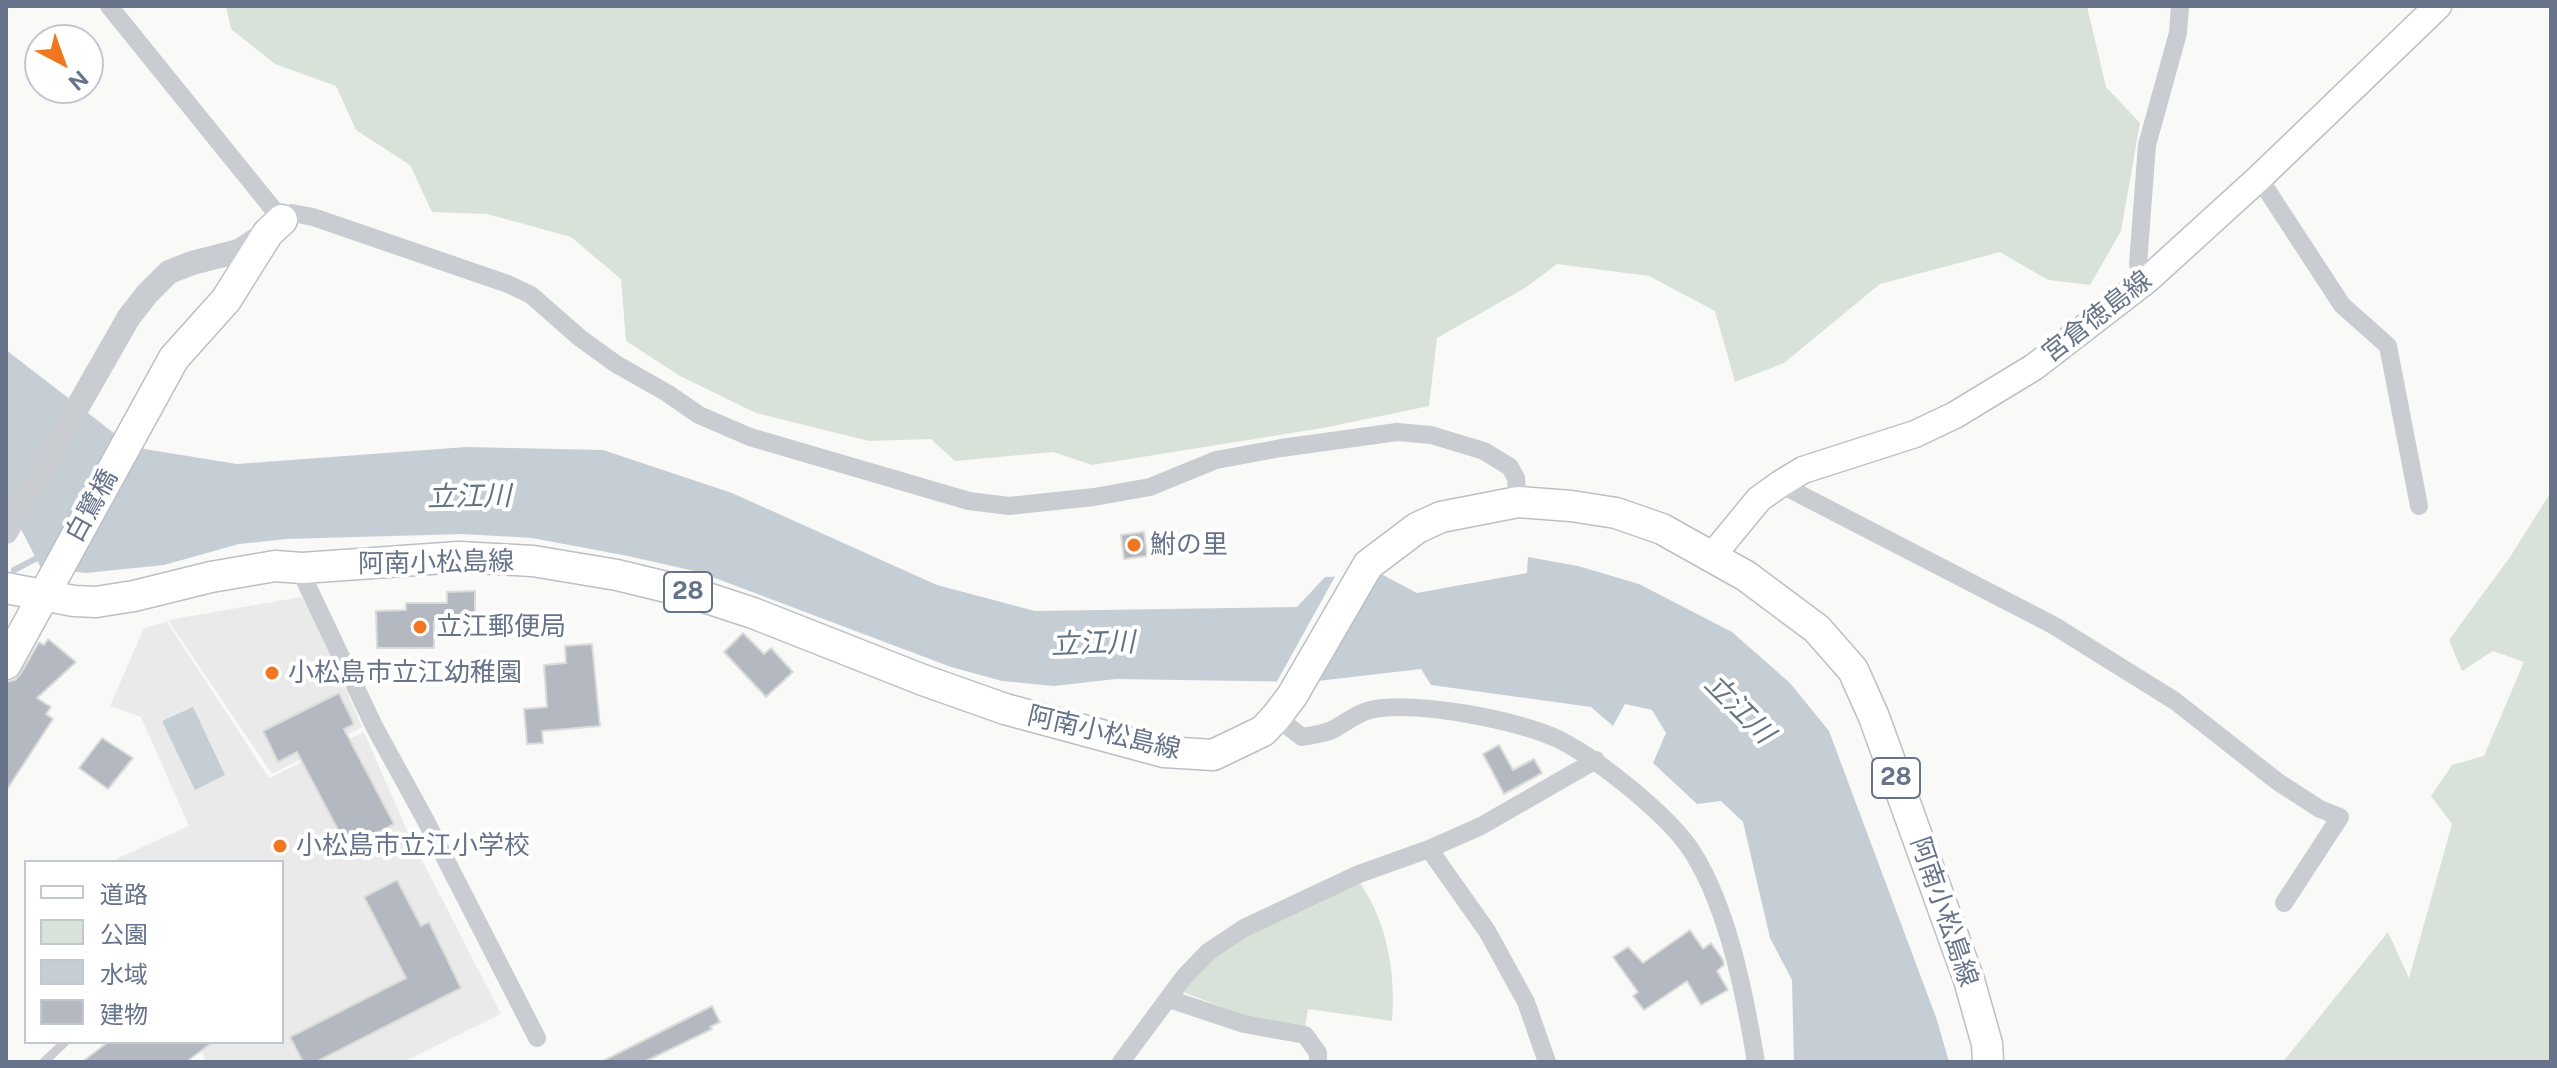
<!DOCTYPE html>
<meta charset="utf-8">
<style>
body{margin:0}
#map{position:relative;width:2557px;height:1068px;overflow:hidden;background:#f9f9f7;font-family:"Public Sans","Noto Sans JP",sans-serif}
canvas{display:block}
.frame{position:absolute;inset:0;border:8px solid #66738a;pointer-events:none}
.legend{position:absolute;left:24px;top:860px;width:260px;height:184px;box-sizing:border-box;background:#fff;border:2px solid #c2c7d0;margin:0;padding:10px 14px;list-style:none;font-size:24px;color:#66738a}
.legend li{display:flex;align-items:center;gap:16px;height:40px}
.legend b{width:40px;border:2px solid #c2c7d0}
.north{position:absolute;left:24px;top:24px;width:80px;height:80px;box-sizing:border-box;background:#fff;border:2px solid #c2c7d0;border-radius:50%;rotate:139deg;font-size:22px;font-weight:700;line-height:32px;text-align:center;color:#66738a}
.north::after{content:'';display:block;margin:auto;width:28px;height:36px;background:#f07720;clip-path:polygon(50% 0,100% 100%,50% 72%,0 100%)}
</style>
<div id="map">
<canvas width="2557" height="1068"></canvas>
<div class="frame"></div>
<ul class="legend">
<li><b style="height:10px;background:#fff"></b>道路</li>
<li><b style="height:22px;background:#d9e2d8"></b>公園</li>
<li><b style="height:22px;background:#c6ced5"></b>水域</li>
<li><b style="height:22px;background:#b4b9c1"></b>建物</li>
</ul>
<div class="north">N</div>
</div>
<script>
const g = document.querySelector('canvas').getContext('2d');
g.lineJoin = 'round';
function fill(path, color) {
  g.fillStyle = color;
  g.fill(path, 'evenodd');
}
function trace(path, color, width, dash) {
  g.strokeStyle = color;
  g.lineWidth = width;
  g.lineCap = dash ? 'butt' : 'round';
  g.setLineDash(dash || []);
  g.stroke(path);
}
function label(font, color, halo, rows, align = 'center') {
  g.font = font + ' "Public Sans","Noto Sans JP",sans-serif';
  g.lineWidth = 8;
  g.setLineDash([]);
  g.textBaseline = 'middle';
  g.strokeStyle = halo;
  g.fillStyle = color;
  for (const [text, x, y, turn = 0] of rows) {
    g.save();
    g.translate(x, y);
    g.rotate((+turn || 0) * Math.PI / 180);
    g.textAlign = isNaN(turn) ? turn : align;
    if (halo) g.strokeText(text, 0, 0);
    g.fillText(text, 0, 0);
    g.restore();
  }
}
const built = new Path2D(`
 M301 597 309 604 362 727 272 774 168 620Z
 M167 622 269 778 364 732 408 833 501 1014 403 1062H206L198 1042H282V862H119L118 858 189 826 141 717 110 706 144 628Z`);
const green = new Path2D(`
 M226 6H2087L2106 87 2140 123 2121 231 2090 285 2048 280 2000 252 1880 284 1784 363 1735 382 1715 311 1649 276 1557 264 1525 288 1437 338 1429 406 1323 428 1092 465 1053 452 955 461 931 439 869 441 756 413 680 376 626 341 621 279 571 237 487 214 432 212 410 165 356 130 336 86 275 64 231 29Z
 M2551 492V1062H2283L2388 932 2409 978 2452 824 2431 796 2452 765 2484 756 2524 662 2493 651 2462 671 2449 640 2510 557Z
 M1360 883C1387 922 1396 973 1392 1021L1308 1009 1305 1027 1250 1018 1183 992C1190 982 1197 971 1206 962 1243 927 1312 902 1360 883Z`);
const water = new Path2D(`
 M6 350 132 447 237 464 466 447 603 450 732 493 937 585 1035 611 1297 607 1325 577 1383 575 1417 593 1527 573 1528 557 1578 566 1639 584 1732 632 1790 683 1829 731 1937 1020 1949 1062H1794L1792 980 1770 938 1743 822 1721 801 1697 804 1653 763 1666 733 1652 710 1625 704 1613 726 1591 707 1431 685 1421 669 1309 682 1116 679 1054 686 1002 681 951 667 699 572 623 555 532 538 462 534 287 539 239 544 164 565 86 573 41 568 6 500Z
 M193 707 225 775 195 790 162 721Z`);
const pier = new Path2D(`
 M1382 571 1366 593 1317 685H1275L1337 573Z`);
const stream = new Path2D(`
 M14 570 43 555`);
const building = new Path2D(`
 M1144 532 1147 556 1124 559 1121 535Z
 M475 591V621L434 622V648H377L376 611 406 610V603H447V592Z
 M494 615 520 616 519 635 493 634Z
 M743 633 764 654 771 648 793 672 766 697 724 652Z
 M48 639 76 662 37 698 51 707 46 714 53 719 6 791V682L15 680 21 673 39 642 44 645Z
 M592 644 600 726 542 731 543 743 527 744 524 709 547 707 544 665 566 663 565 646Z
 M339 693 354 724 344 729 394 824 348 849 297 752 278 762 263 731Z
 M102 738 133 758 108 789 79 768Z
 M1499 745 1513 770 1534 759 1542 773 1504 794 1483 754Z
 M397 880 421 926 429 922 461 988 316 1062H303L290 1037 406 978 364 897Z
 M1690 930 1703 949 1711 943 1723 960 1724 965 1717 971 1728 990 1701 1005 1687 981 1644 1010 1633 996 1638 992 1613 957 1628 947 1643 963Z
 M712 1006 720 1022 710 1027 712 1029 644 1062H601Z
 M108 1042H213L186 1062H82Z`);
const service = new Path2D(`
 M44 1062 65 1042`);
const minor = new Path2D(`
 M109 6 282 220 292 213 313 217 508 284 531 295 580 338 616 364 667 393 699 415 750 437 969 501 1009 506 1094 497 1150 487 1216 460 1281 448 1397 432 1431 435 1484 451 1510 467 1516 478 1518 502
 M2259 178 2342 305 2388 346 2419 506
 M2148 279 2138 264 2147 145 2178 33 2180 6
 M1780 484 2053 625 2175 701 2278 782 2320 809 2340 817 2284 903
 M302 568 305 581 375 728 426 821 537 1038
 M1276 717 1302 737C1312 735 1323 734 1332 730 1344 724 1357 713 1370 710 1413 700 1520 720 1560 740 1599 760 1670 816 1693 853 1729 911 1745 996 1756 1062
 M1429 849 1487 931 1526 1002 1547 1062
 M1169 999 1244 1024 1305 1035 1318 1053V1062
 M1121 1062 1184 977 1208 952 1244 928 1359 874 1429 849 1481 826 1596 760`);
const tertiary = new Path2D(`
 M6 532 129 317 147 294 169 272 192 263 239 251 265 234`);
const secondary = new Path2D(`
 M1712 556 1759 499 1780 484 1803 470 1915 434 1955 415 2034 367 2148 279 2259 178 2438 6`);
const primary = new Path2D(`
 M6 588 74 601 96 602 134 596 211 577 275 566 302 568 459 557 533 561 617 575 695 594 753 613 923 680 1005 709 1164 752 1213 755 1263 731 1276 717 1292 696 1368 565 1417 528 1441 517 1518 502 1571 506 1616 513 1662 529 1746 576 1817 629 1853 670 1874 717 1969 980 1987 1044 1988 1062
 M6 664 174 358 226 300 268 233 282 220`);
const markers = [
 [1134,545,8,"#f07720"],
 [420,627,8,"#f07720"],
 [272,673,8,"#f07720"],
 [280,846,8,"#f07720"]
];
const shields = [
 [688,592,48],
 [1896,778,48]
];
const shieldNames = [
 ["28",688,592],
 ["28",1896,778]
];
const streetNames = [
 ["宮倉徳島線",2097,317,-38],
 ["白鷺橋",92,506,-61],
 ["阿南小松島線",436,563,-1],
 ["阿南小松島線",1104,733,13],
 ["阿南小松島線",1944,912,71]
];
const poiNames = [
 ["鮒の里",1150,545],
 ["立江郵便局",436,627],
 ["小松島市立江幼稚園",288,673],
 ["小松島市立江小学校",296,846]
];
const waterNames = [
 ["立江川",469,497,-1],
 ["立江川",1093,644,-2],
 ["立江川",1739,709,45]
];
fill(built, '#eaeaea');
fill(green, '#d9e2d8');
fill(water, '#c6ced5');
fill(pier, '#f9f9f7');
trace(stream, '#c6ced5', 6);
fill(building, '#b4b9c1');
trace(building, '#dbdbd9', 2);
trace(secondary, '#bdc1c7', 29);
trace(primary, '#bcbfc4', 33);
trace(service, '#c9ccd0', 9);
trace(minor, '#c9ccd0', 18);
trace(tertiary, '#c9ccd0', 24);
trace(secondary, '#fff', 26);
trace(primary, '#fff', 30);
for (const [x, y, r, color] of markers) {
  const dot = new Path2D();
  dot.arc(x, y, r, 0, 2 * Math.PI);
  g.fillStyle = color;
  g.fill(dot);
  trace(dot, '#fff', 3);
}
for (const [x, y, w] of shields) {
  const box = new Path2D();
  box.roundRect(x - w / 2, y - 20, w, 40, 6);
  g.fillStyle = '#fff';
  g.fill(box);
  trace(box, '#66738a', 2);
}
label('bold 24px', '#66738a', null, shieldNames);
label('26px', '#66738a', '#fff', streetNames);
label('26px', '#66738a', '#fff', poiNames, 'left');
label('italic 28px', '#627585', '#fff', waterNames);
</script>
